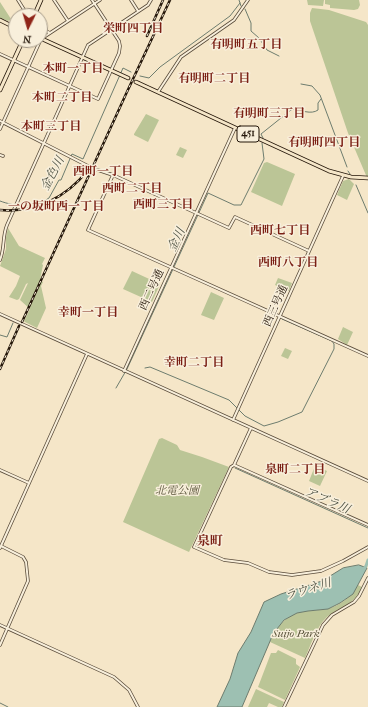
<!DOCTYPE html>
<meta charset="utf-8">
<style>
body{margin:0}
#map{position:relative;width:368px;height:707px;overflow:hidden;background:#f5e6c8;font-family:"IM FELL French Canon",serif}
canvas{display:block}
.north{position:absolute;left:8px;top:8px;width:40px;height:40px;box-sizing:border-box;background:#f8efdb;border:1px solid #a39887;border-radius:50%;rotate:185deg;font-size:11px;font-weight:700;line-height:16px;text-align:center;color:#241609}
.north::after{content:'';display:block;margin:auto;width:14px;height:18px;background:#8f2418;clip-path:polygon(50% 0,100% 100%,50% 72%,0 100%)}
</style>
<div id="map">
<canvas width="368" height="707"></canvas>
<div class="north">N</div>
</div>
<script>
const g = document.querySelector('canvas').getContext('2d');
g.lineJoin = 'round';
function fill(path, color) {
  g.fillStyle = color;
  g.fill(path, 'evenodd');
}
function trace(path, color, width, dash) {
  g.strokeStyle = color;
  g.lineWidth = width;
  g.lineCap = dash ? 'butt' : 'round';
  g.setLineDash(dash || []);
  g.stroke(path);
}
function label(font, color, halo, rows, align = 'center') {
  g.font = font + ' "IM FELL French Canon","Noto Serif JP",serif';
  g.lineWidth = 3;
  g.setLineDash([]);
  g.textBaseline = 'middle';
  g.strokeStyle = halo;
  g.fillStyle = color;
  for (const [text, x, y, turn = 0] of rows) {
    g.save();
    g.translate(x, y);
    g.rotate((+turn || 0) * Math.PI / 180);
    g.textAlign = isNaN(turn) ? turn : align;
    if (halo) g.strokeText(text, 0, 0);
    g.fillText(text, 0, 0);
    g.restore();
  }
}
const green = new Path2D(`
 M307 0H324L323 6 308 5Z
 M325 0H359L360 5 358 9 354 10 330 8V5L325 4Z
 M0 2 11 19 8 21 0 18Z
 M312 8 329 10 366 22 368 25V180L348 133 310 21V13Z
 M146 114 159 120 148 142 134 135V134Z
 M180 147 187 150 183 158 176 155Z
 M267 162 295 174 282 206 251 192 264 163Z
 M349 179 354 184 347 200 337 195 343 181Z
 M8 228 19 246 45 258 42 264 43 265 40 280 43 282 41 286 46 308 37 328 25 322 24 321 30 309 20 300 28 283 26 284 19 299 17 300 9 297 16 286 20 276 0 266 6 249V237Z
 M132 271 160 284 152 302 123 289Z
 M278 278 292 283 289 291 275 285Z
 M211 292 224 298 214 320 201 315Z
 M343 327 353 332 347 345 338 339Z
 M285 348 292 351 288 359 281 356Z
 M162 438 177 445 180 450 202 457 229 467 189 552 123 522 159 439Z
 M315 466 327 471 320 486 309 481Z
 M358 585 362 587C356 604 340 607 327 617 316 627 311 645 305 658L270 642C275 630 282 620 294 614 304 609 316 611 327 609 340 606 352 596 358 585Z
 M278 650 296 659V664L300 667 285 700 258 687 271 653H276Z
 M256 689 284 702 282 707H278L269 703 267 707H248Z`);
const water = new Path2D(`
 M359 565 367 568 353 594 340 603 328 609 308 611 297 613 284 620 273 634 268 646 242 707H217L230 679 238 653 251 632 264 602 281 594 322 581 343 568Z`);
const stream = new Path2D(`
 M239 0 241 6
 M245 9 251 23V31L259 38 267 50 279 56
 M140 76 149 78 160 67 230 16 240 3
 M301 84 312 86 320 95 347 167
 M263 138 261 134 291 110 293 109C301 110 311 115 318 110V103L321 99
 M348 171 350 174
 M356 185 368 213
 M0 201C16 207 34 208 49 198L59 180H61L72 154 83 159 123 68 131 72
 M0 335 7 337 13 323
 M145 368 150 367 229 400 245 416 264 426 278 422 302 412 334 349V344L332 341 282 319
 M116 388 127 369 208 193 234 205H241L264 159 262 143
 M235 468 368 528
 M0 703 8 707`);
const river = new Path2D(`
 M363 570 366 566 368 560`);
const trunkTunnel = new Path2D(`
 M128 78 136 82`);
const tertiary = new Path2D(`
 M18 0 28 16
 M54 0 68 21
 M131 0 138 11
 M40 28 50 33
 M0 54 98 99 119 53 120 46 119 41 92 0
 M158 92 181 57 234 20 248 0
 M0 121 92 168 113 175 229 228 235 217 309 251
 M0 129 41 39 100 0
 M0 155 3 156
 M113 175 88 230 368 356
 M0 260C5 248 2 237 7 225L88 45 148 5 151 0
 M0 314 368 481
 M124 371 235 128
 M233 420 343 176
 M251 428 234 465 231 467 194 547 224 560 248 563 269 572 292 575 321 571 343 561 368 547
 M234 465 368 525
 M0 470 29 483
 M0 548 87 354
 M0 625 114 677 129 690 138 707
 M0 645 28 581 26 562 23 557 1 546
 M284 707 323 625 332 615 354 602 359 596 368 578`);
const trunk = new Path2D(`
 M34 16 41 0
 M0 20 16 28
 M40 38 128 78
 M136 82 329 171 351 177 368 178
 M0 90 23 40`);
const rail = new Path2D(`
 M147 36 163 0
 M0 210C35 213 66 198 88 170
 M22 322 126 94 170 0
 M0 369 19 326`);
const shields = [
 [248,134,22]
];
const shieldNames = [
 ["451",248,134]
];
const streetNames = [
 ["西二号通",152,290,-65],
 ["西三号通",276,306,-66]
];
const parkNames = [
 ["北電公園",177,491],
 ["Suijo Park",296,634]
];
const neighbourhoodNames = [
 ["栄町四丁目",133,29],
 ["有明町五丁目",246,45],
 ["本町一丁目",73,69],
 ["有明町二丁目",214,79],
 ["本町二丁目",62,98],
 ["有明町三丁目",269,114],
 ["本町三丁目",51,127],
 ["有明町四丁目",324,143],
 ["西町一丁目",103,172],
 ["西町二丁目",132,189],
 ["西町三丁目",163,205],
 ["一の坂町西一丁目",56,207],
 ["西町七丁目",280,231],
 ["西町八丁目",288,263],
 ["幸町一丁目",88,313],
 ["幸町二丁目",194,363],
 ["泉町二丁目",295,470]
];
const waterNames = [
 ["金色川",53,174,-62],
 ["金川",177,240,-65],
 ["アブラ川",327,501,24],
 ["ラウネ川",308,590,-17]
];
const quarterNames = [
 ["泉町",210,542]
];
fill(green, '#bbc596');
fill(water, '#9dc0b2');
trace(water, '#6d7c6e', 1);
trace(stream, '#6d7c6e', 1);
trace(river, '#9dc0b2', 3);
trace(trunkTunnel, '#d6c7ab', 3, [3, 1.5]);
trace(tertiary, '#584a39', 3.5);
trace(trunk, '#241609', 4.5);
trace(tertiary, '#f8efdb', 2);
trace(trunk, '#f5e6c8', 3);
trace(rail, '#241609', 2.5);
trace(rail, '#f8efdb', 1, [3]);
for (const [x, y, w] of shields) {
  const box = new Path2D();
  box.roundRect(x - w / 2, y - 8, w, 16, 3);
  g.fillStyle = '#f8efdb';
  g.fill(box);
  trace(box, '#241609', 1);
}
label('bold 10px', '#241609', null, shieldNames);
label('11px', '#241609', '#f8efdb', streetNames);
label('italic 11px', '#59533a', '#f8efdb', parkNames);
label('bold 12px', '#7a1f14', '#f8efdb', neighbourhoodNames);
label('italic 12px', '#4e5244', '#f8efdb', waterNames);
label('bold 13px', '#7a1f14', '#f8efdb', quarterNames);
</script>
